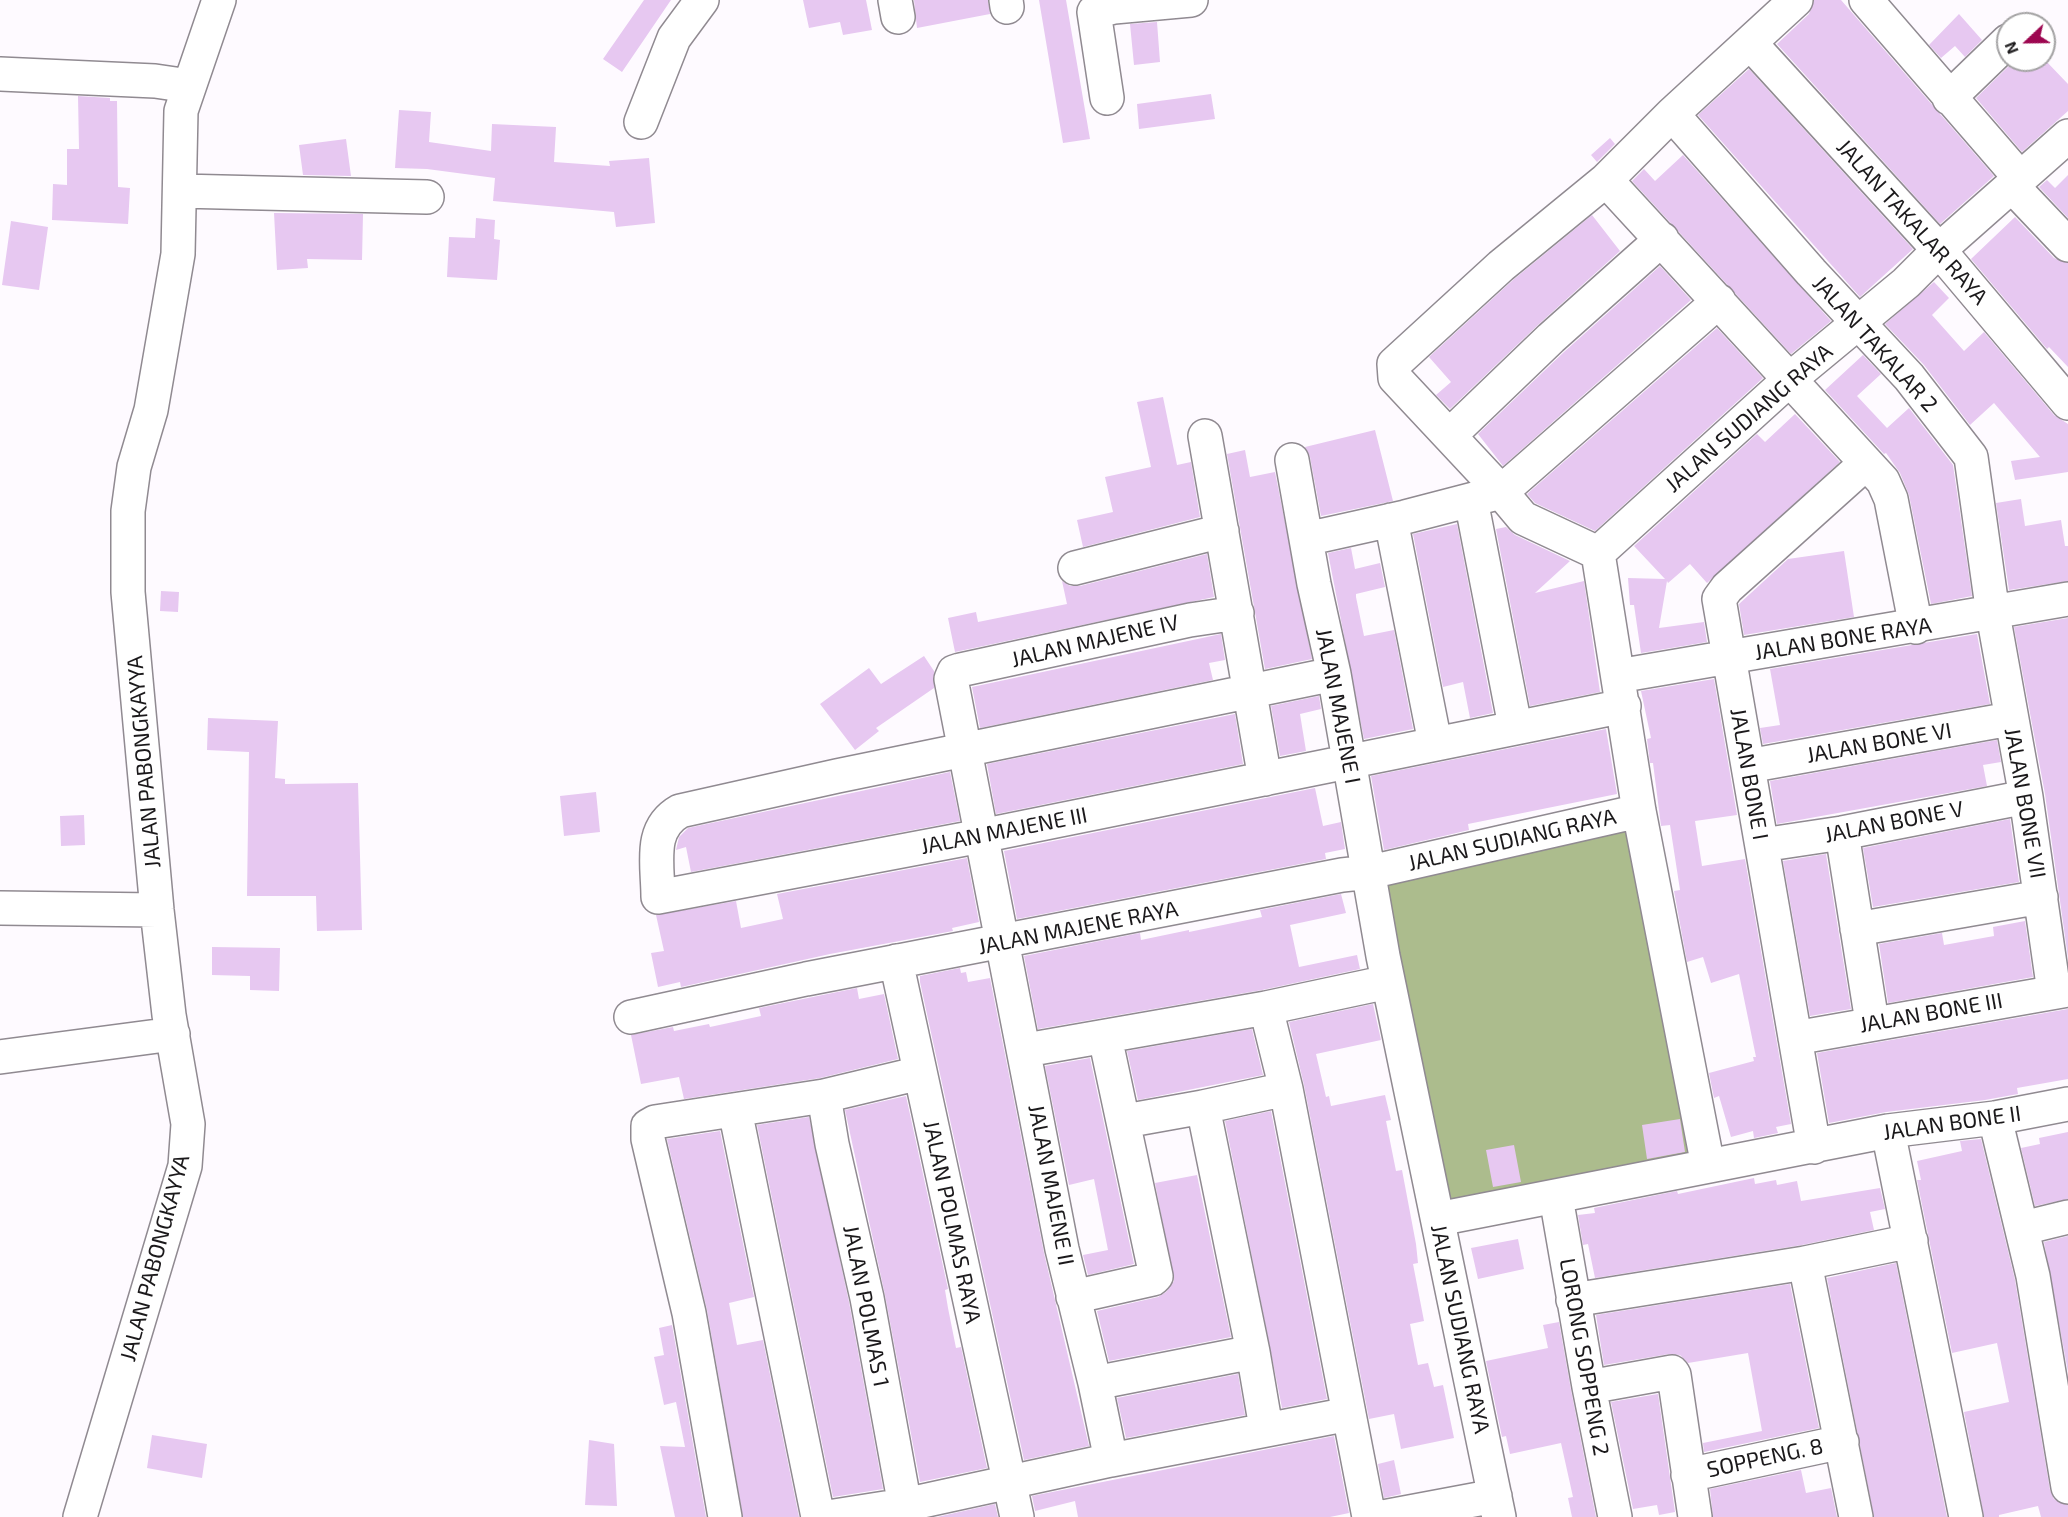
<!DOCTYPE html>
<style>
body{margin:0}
#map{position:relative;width:2068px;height:1517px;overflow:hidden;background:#fefaff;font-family:"Exo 2",sans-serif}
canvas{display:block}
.north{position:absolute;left:1996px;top:12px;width:60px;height:60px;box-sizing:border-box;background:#fff;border:2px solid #a4a3a4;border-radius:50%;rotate:248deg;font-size:16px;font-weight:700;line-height:24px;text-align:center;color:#1b191b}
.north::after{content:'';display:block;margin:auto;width:21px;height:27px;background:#9d0650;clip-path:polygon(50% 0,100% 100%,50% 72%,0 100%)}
</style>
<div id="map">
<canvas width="2068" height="1517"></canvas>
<div class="north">N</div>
</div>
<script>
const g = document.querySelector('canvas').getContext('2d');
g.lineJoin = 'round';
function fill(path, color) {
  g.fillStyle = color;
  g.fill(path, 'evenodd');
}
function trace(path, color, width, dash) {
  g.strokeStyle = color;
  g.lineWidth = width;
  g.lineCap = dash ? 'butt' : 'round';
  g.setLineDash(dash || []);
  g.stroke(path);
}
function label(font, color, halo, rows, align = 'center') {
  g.font = font + ' "Exo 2",sans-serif';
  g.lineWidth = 4.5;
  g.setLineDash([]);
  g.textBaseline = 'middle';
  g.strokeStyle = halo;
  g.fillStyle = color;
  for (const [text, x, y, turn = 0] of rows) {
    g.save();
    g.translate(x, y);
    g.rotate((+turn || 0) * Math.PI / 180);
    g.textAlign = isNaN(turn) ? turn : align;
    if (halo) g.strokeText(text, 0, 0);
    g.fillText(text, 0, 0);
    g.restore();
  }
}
const forest = new Path2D(`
 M1639 811 1708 1166 1438 1219 1370 873Z`);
const building = new Path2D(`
 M644 0H671L622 72 603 59Z
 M803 0H866L872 30 843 35 840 22 809 28Z
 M914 0H988L990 14 917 28Z
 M1039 0H1066L1090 139 1063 143Z
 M1814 0H1841L1994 176 1940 224 1777 44 1809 14Z
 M1959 14 1982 40 1965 57 1955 46 1941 58 1929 45Z
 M1157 22 1160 62 1134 65 1130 24Z
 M2015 60H2045L2068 84V111L2022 152 1976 98Z
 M1749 69 1913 249 1860 297 1698 115Z
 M1211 94 1215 119 1139 129 1137 104Z
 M78 96 110 98V101H117L118 187 130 188 128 224 52 220 53 184 67 185V149H79Z
 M399 110 431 112 429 142 491 151 492 124 556 127 554 162 610 166 609 161 649 158 655 223 616 227 614 212 493 201 495 178 427 169 395 168Z
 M1610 138 1615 144 1597 162 1591 155Z
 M346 139 351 176 303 175 299 145Z
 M1683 155 1831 321 1791 354 1632 181 1644 169 1655 181Z
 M2068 175V218L2039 187 2047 180 2055 188Z
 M274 213 363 214 362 260 307 259 308 268 277 270Z
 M1592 215 1620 251 1539 324 1450 409 1436 395 1451 382 1429 357 1513 280Z
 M2015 217 2054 258 2068 263V367L2049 347 2047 349 1971 259Z
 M476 218 495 220 494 239 500 240 497 280 447 277 449 237 475 238Z
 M11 221 48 227 39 290 2 285Z
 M1660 266 1691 300 1503 466 1478 434 1564 352Z
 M1934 282 1949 298 1932 315 1964 351 1984 332 2054 415 2068 424V472L2015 480 2011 461 2040 457 1994 403 1970 425 1924 365 1885 324Z
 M1717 328 1763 378 1595 531 1535 503 1527 494Z
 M1863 355 1881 374 1857 396 1887 428 1909 408 1953 465 1972 596 1931 604 1909 495 1900 473 1886 453 1884 454 1825 390Z
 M1163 397 1177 465 1191 462 1200 517 1083 547 1077 520 1113 512 1105 477 1151 467 1137 402Z
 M1795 414 1840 462 1707 583 1690 564 1668 583 1667 581 1659 628 1704 622 1707 642 1641 653 1634 605H1630L1628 578 1665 579 1634 546 1757 434 1765 442Z
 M1375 430 1393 501 1321 516 1310 457 1305 447Z
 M1245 450 1250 477 1275 472 1312 659 1265 669 1227 454Z
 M2021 499 2025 526 2061 520 2065 546H2068V581L2009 590 1996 503Z
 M1457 524 1493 713 1470 718 1463 682 1443 687 1413 534Z
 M1506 527 1515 535 1570 561 1535 593 1584 581 1600 692 1530 706 1496 529Z
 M1351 548 1355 569 1380 563 1385 587 1356 594V597L1364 636 1394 630 1413 729 1364 739 1328 553Z
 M1844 551 1854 617 1744 635 1739 604 1788 559Z
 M1207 554 1214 597 955 652 948 618 976 612 978 622 1067 604 1062 581 1070 586H1080Z
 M161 591 179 592 178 612 160 611Z
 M2068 618V958L2045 794 2014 627Z
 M1221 634 1225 660 1209 663 1213 680 980 728 972 687Z
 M1977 634 1990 704 1763 744 1760 728 1780 725 1770 669Z
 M924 656 934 671V688L876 728 879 731 855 750 820 704 869 668 881 684Z
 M1714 679 1737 815 1695 821 1702 866 1745 859 1791 1124 1776 1127 1778 1133 1754 1138 1753 1131 1731 1137 1719 1096 1714 1098 1709 1073 1754 1061 1753 1057H1756L1739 974 1711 983 1703 957 1687 962 1674 891 1680 890 1670 825 1661 826 1653 763H1650L1647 739 1651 738 1641 691Z
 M1319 696 1321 709 1300 714 1306 751 1280 756 1271 706Z
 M1235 714 1243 764 996 814 987 764Z
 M208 718 278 721 275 778 285 779V784L358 783 362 930 317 931 316 896H247L249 752 207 750Z
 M1606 729 1617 794 1468 824 1469 830 1384 850 1371 776Z
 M1997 740 2001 762 1983 765 1987 786 1777 824 1770 781Z
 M950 772 960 821 691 872 686 847 676 850 679 837 688 828Z
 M1315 788 1323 826 1341 822 1345 849 1325 853 1326 859 1017 919 1004 851Z
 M596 792 600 832 564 836 560 796Z
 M84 815 85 845 61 846 60 816Z
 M2010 819 2019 882 1873 907 1863 848Z
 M1826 854 1851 1009 1810 1016 1783 861Z
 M967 858 979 922 952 928 953 931 830 954 681 987 680 982 658 987 651 953 664 951 656 915 736 901 741 928 783 919 777 894Z
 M1341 894 1346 913 1290 925 1299 967 1357 955 1360 969 1262 990 1038 1029 1024 956 1140 933 1141 940 1189 930V932L1262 917 1260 910Z
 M2025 921 2033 977 1888 1003 1879 944 1942 933 1944 945 1994 936 1993 927Z
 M212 947 280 948 279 991 250 990V976L212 975Z
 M960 968 961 973 966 972 968 982 990 978 1044 1253 1089 1446 1024 1460 920 982V976Z
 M857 988 859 999 884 994 898 1059 820 1078 684 1099 679 1077 641 1084 631 1035 673 1027 674 1031 709 1024 710 1027 761 1016 759 1008Z
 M1373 1004 1381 1040 1316 1054 1326 1097 1329 1096 1331 1106 1385 1095 1391 1120 1386 1121 1396 1171 1402 1170 1416 1244 1418 1263 1413 1264 1424 1321 1410 1324 1418 1365 1428 1363 1434 1387 1443 1385 1454 1438 1401 1449 1394 1414 1369 1419 1304 1085 1289 1022Z
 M2068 1009V1079L2017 1088 2018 1094 1985 1100 1886 1112 1829 1123 1817 1053Z
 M1252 1029 1263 1075 1138 1100 1127 1051Z
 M1090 1058 1134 1264 1088 1275 1083 1255 1108 1250 1094 1179 1069 1185 1045 1066Z
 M906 1096 948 1289 945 1290 948 1308 956 1348 961 1347 987 1468 920 1482 885 1295 845 1110Z
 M1271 1111 1327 1399 1282 1408 1225 1121Z
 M809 1117 849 1302 883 1489 833 1497 757 1125Z
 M1680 1119 1685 1152 1647 1159 1642 1125Z
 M720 1131 754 1297 729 1303 737 1345 763 1340 799 1517H743L707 1310 667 1139Z
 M2068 1132V1199L2035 1206 2021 1148 2040 1144 2039 1138Z
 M1981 1139 2015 1280 2050 1490 2054 1499 2068 1505V1517H2041L2038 1506 1999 1515V1517H1984L1964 1412 2009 1402 1997 1343 1952 1353 1917 1180H1921L1917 1161 1962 1151 1960 1141Z
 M1514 1145 1521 1182 1493 1187 1486 1150Z
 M1197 1175 1231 1337 1109 1361 1097 1311 1158 1297 1166 1292 1174 1281 1155 1183Z
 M1754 1178 1755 1184 1776 1180 1777 1185 1797 1181 1801 1201 1880 1188 1885 1209 1870 1212 1874 1230 1802 1245 1595 1278 1588 1244 1583 1245 1578 1215 1595 1213 1594 1208 1677 1191 1678 1194Z
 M2068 1236V1372L2044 1242Z
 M1518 1239 1524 1269 1478 1279 1471 1248Z
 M1896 1263 1947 1517H1874L1827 1278Z
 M1790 1284 1819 1428 1704 1452 1703 1443 1762 1431 1748 1353 1688 1363 1680 1355 1669 1354 1604 1365 1596 1315Z
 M1559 1322 1571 1390 1596 1517H1572L1568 1498 1573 1497 1561 1443 1510 1454 1506 1436 1502 1437 1486 1361 1548 1348 1543 1325Z
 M672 1325 706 1517H675L660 1446 685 1447 676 1402 664 1405 654 1357 664 1355 659 1328Z
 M1238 1374 1245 1415 1126 1438 1117 1398Z
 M1658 1394 1675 1512 1659 1515 1657 1505 1633 1509 1611 1402Z
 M152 1435 207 1444 202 1478 147 1468Z
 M1334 1436 1349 1513 1330 1517H1078L1075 1501 1035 1511 1032 1496Z
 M589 1440 614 1444 617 1506 585 1505Z
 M1394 1460 1401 1494 1384 1498 1378 1464Z
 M1801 1470 1806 1493 1831 1488 1837 1517H1713L1710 1489Z
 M995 1504 998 1517H937Z`);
const minor = new Path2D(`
 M895 0 898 17
 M1006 0 1007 7
 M1866 0 2021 179
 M1114 7 1191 0
 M1751 44 1939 250 2068 403
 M0 74 155 81 189 86
 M1107 98 1094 12 1114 7 1113 0
 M1949 98 2008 41
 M1672 114 1811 272 1909 377 1971 457 1993 614 2026 797 2054 992
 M641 122 674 38 702 0
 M1606 180 1883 481 1891 499 1916 627
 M2013 187 2068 245
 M180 191 427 197
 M1450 435 1551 338 1662 239
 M1205 436 1265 779
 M1292 460 1314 584 1334 674 1383 956 1499 1517
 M1471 500 1515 726
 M1391 520 1435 743
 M1306 539 1405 517 1501 492 1719 301
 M1598 553 1523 518 1497 487 1395 378 1394 364 1501 266 1606 180 1672 114 1796 0
 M1598 553 1790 379 1906 283 1939 250 2068 136
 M1598 553 1639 811 1708 1166
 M1075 568 1222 531
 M1237 613 1190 620 960 670 954 672 951 679 1062 1249 1095 1383 1111 1460 1349 1414
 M1334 674 837 776 680 811C648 829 658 864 658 897L981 836 1624 706
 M1618 676 2068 599
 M1748 766 2010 719
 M1842 833 1872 1022
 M1762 845 1842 833 2026 797
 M0 908 157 910
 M1857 929 2041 897
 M896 961 1017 1517
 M631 1017 806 979 1342 875 1370 872 1639 811
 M1795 1038 2068 990
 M1026 1050 1266 1008
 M0 1057 173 1034
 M824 1096 832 1144 867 1298 907 1517
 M1203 1107 1286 1089
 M735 1110 818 1517
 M1995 1118 2033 1276 2068 1487
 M1125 1121 1203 1107 1253 1352
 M1888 1131 1966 1517
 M1814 1147 1719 599 1727 588 1865 464
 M1556 1197 1589 1387 1615 1517
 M1438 1219 1888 1131 1995 1118 2068 1104
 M2023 1228 2068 1217
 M1805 1263 1911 1241
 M1073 1297 1153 1279 1156 1276 1105 1037
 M1573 1300 1805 1263 1856 1517
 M1095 1383 1253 1352 1266 1428
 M1589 1387 1672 1372 1674 1375 1695 1517
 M1688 1475 1842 1442
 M80 1517 185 1166 188 1124 169 1015 157 910 128 592V511L134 467 151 410 178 254 181 111 219 0
 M725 1517 689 1313 648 1139V1126L655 1122 824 1096 920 1073
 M828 1517 904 1505 1111 1460
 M1369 1517 1286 1089 1266 1008 1388 982
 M1383 1517 1495 1496`);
const streetNames = [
 ["JALAN TAKALAR RAYA",1912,222,48],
 ["JALAN TAKALAR 2",1875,344,48],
 ["JALAN SUDIANG RAYA",1749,418,-41],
 ["JALAN BONE RAYA",1843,639,-9],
 ["JALAN MAJENE IV",1095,641,-13],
 ["JALAN MAJENE I",1338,706,79],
 ["JALAN BONE VI",1879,743,-10],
 ["JALAN PABONGKAYYA",144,762,-95],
 ["JALAN BONE I",1749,774,80],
 ["JALAN BONE VII",2025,803,80],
 ["JALAN BONE V",1894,822,-11],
 ["JALAN MAJENE III",1004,831,-11],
 ["JALAN SUDIANG RAYA",1512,840,-13],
 ["JALAN MAJENE RAYA",1078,928,-11],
 ["JALAN BONE III",1931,1013,-10],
 ["JALAN BONE II",1952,1123,-8],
 ["JALAN MAJENE II",1051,1185,79],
 ["JALAN POLMAS RAYA",952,1222,78],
 ["JALAN PABONGKAYYA",155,1258,-75],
 ["JALAN POLMAS 1",866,1306,79],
 ["JALAN SUDIANG RAYA",1460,1329,78],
 ["LORONG SOPPENG 2",1584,1357,80],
 ["SOPPENG. 8",1765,1458,-12]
];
fill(forest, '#acbc8d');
fill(building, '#e7c8f1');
trace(minor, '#908a91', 36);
trace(minor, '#fff', 33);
label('22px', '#1b191b', '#fff', streetNames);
</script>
